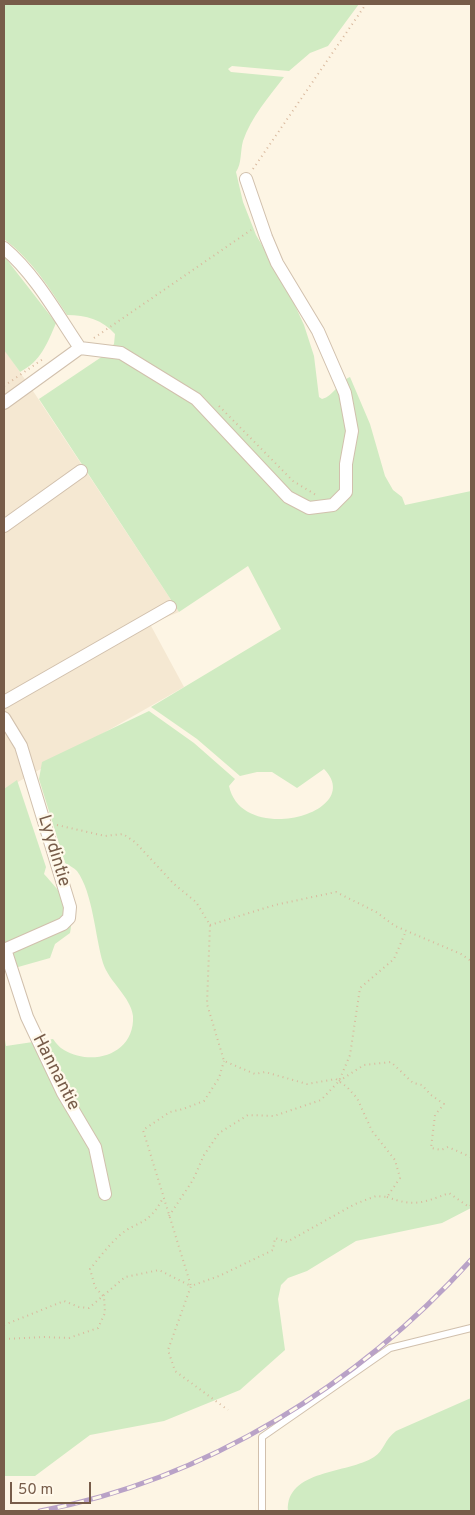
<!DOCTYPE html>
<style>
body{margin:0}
#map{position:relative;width:475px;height:1515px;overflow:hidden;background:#fdf5e4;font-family:Overpass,sans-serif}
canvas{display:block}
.frame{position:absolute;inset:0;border:5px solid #775c49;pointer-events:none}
.scale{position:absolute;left:10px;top:1482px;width:81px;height:22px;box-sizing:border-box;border:2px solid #775c49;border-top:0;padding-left:6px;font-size:15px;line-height:18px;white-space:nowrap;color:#775c49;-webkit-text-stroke:4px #fff9eb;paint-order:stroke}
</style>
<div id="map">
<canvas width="475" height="1515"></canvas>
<div class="frame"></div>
<div class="scale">50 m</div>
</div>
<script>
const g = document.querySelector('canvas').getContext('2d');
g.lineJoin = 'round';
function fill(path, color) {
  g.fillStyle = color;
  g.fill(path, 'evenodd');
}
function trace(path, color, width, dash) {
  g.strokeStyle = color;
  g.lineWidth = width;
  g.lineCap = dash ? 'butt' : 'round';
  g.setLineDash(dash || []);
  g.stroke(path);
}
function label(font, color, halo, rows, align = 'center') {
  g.font = font + ' Overpass,sans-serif';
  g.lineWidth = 4.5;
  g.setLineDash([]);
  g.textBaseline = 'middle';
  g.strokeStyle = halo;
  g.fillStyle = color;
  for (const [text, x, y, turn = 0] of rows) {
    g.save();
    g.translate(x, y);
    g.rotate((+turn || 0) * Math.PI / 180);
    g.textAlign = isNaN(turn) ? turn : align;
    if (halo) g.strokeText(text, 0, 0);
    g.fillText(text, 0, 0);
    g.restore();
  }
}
const residential = new Path2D(`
 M4 349 35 394 179 612 150 624 184 687 4 790Z`);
const green = new Path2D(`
 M4 4H359L328 46 310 53 289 71 232 66 228 69 231 72 284 77C269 97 251 117 243 141 240 152 242 163 236 172L243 202 256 235 287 288 304 325 314 356 319 397 322 399C334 396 338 382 350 377L370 424 385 476 393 490 402 497 405 505 471 491V1208L442 1223 356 1241 307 1271 288 1278 281 1285 278 1299 285 1350 240 1390 164 1421 90 1435 35 1476H4V1034L6 1046 53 1039C56 1043 60 1048 64 1050 93 1067 135 1054 133 1016 131 997 109 982 103 963 95 936 93 893 77 871 74 868 69 865 65 863L39 779 42 762 149 711 194 743 235 779 229 786C242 847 367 813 324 769L297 788 272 772H257L240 776 197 739 151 707 281 629 248 566 179 612 39 399 103 356 114 344 115 334C103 320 86 315 67 315 49 287 31 259 4 239Z
 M4 256 56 323C47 344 41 361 20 372L4 350Z
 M17 780 46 867 44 874C60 892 76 908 70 933L55 944 50 958 4 971V789Z
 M471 1398V1511H288C286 1469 348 1474 374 1457 384 1451 384 1440 396 1431Z`);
const path = new Path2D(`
 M253 169 366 4
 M94 338 251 230
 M4 386 43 359
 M219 406 293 481 316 495
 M57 825 105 836 123 834 135 842 174 884 196 902 210 925 207 1004 224 1061 255 1074 265 1072 307 1084 336 1079 347 1087 357 1098 372 1131 395 1160 400 1178 387 1197 376 1196 355 1204 287 1242 275 1238 273 1250 219 1276 191 1286 168 1350 175 1371 228 1410
 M210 925 275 905 336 892 376 912 395 926 461 954 471 961
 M339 1081 364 1065 391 1062 413 1083 422 1085 431 1095 444 1104 435 1115 431 1148 441 1150 448 1147 471 1157
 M387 1197C414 1207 423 1203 449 1193L469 1207 471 1205
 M169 1216 193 1180 204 1155 219 1133 248 1115 274 1116 321 1100 339 1081 350 1055 360 988 394 959 406 931
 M4 1325 64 1301 79 1307 89 1308 125 1277 159 1270 191 1286 143 1130 170 1112 183 1109 204 1101 219 1078 224 1061
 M4 1339 44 1337 69 1338 98 1328 105 1313 104 1297 95 1287 90 1269C99 1258 108 1246 119 1236 138 1219 147 1228 163 1198`);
const lane = new Path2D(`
 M262 1511V1437L390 1348 471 1328`);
const street = new Path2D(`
 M4 248C35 274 57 314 80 348
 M80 348 121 353 196 399 288 497 309 508 333 505 346 492V464L352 431 345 393 318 331 277 263 266 237 246 179
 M4 403 80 348
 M4 526 81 471
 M4 702 170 607
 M4 718 21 746 70 907 69 918 63 924 4 950
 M5 949 27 1017 63 1093 95 1147 105 1194`);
const rail = new Path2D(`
 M40 1511C206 1480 359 1384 471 1260`);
const streetNames = [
 ["Lyydintie",53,851,73],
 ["Hannantie",55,1073,63]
];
fill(residential, '#f5e8d2');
fill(green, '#d0ebc2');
trace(lane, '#d1c0ad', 8);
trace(street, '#d1c0ad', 14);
trace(path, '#d9b99e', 2, [1, 4]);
trace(lane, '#fff', 6);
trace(street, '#fff', 12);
trace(rail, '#b9a2c7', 5);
trace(rail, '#fff9eb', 3, [9]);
label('18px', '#775c49', '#fff9eb', streetNames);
</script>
